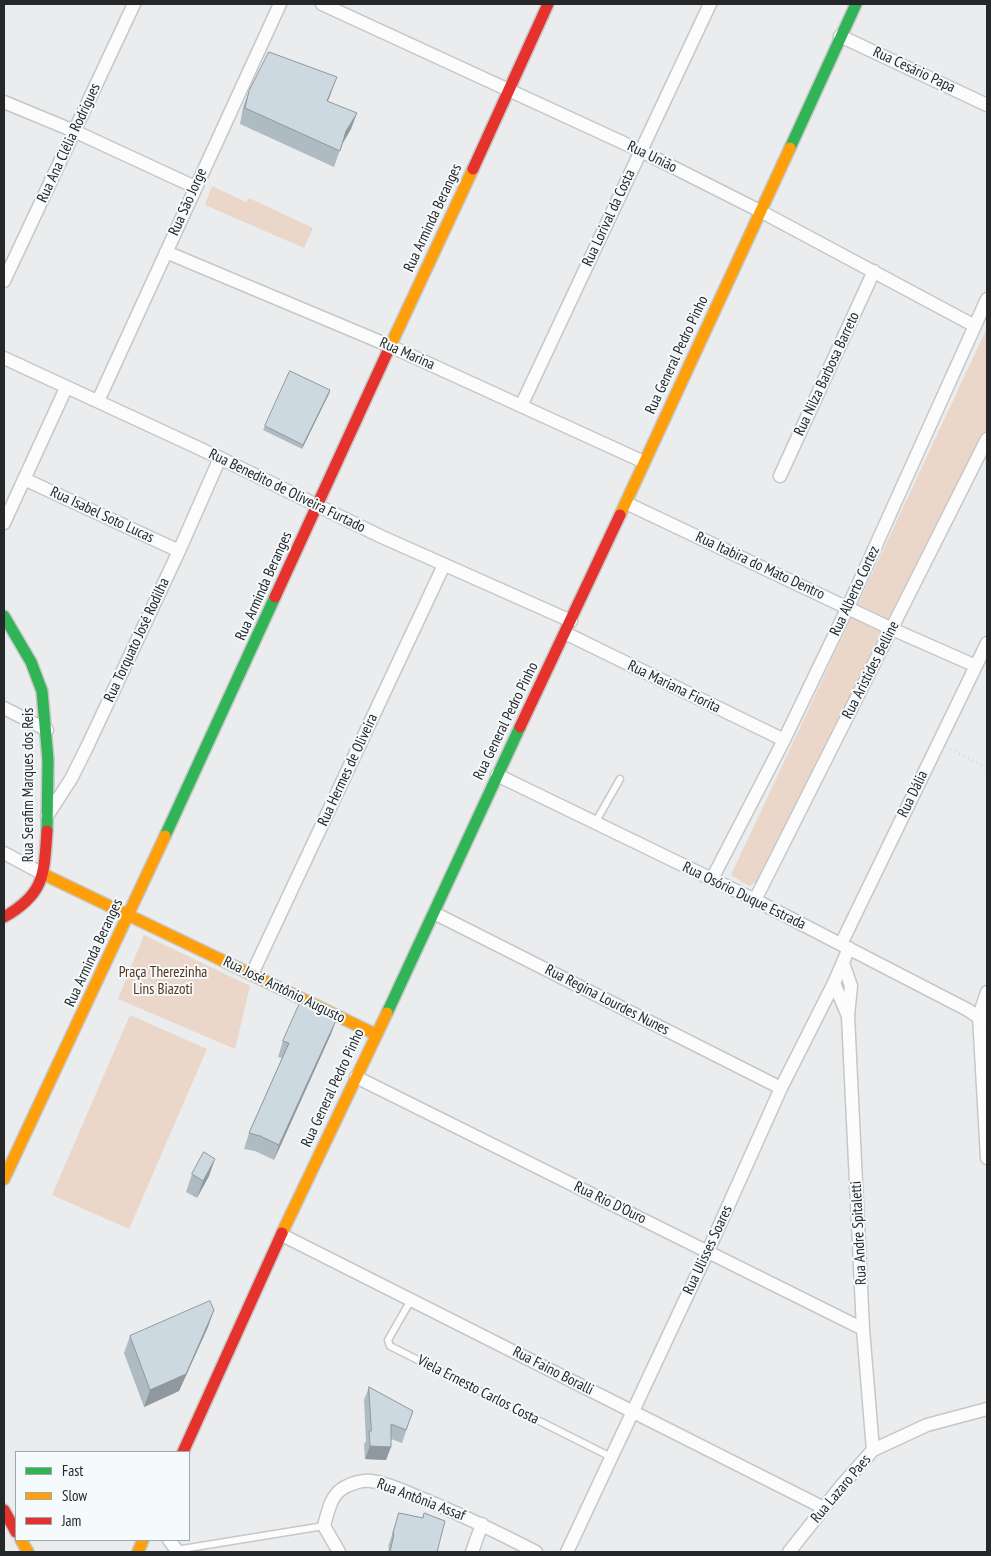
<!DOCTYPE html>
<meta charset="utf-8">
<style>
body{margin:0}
#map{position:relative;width:991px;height:1556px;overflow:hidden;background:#eaecee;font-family:"PT Sans Narrow",sans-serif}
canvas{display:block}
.frame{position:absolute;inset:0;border:5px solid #252728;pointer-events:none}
.legend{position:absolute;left:15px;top:1451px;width:175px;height:90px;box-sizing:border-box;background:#f5fafd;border:1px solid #a2a6a8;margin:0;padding:6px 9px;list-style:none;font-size:15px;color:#252728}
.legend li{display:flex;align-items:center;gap:10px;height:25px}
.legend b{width:25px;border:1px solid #a2a6a8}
</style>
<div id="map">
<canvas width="991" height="1556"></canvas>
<div class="frame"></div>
<ul class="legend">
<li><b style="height:6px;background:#30b455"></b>Fast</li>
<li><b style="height:6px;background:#ff9f0a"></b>Slow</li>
<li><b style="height:6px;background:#e5322d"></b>Jam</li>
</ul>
</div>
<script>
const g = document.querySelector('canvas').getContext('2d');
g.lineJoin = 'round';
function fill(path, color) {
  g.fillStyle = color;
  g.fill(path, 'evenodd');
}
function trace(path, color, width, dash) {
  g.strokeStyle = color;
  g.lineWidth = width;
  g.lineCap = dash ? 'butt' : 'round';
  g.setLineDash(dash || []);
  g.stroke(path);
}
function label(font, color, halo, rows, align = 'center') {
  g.font = font + ' "PT Sans Narrow",sans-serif';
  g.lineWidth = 4;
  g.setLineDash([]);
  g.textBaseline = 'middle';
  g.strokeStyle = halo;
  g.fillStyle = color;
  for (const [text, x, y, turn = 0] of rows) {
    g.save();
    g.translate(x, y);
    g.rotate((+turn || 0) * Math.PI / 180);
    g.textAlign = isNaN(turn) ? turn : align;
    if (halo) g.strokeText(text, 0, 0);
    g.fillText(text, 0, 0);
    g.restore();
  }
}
const green = new Path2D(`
 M212 186 246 202 249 198 313 228 304 248 205 205Z
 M987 328V428L763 878 749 886 731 875Z
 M144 935 250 986 235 1049 118 999Z
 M130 1015 207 1049 129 1229 52 1195Z`);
const path = new Path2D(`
 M950 749 987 768`);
const lane = new Path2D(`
 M595 823 620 779
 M411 1300 388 1340 390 1346 611 1457
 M176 1550 324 1526`);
const street = new Path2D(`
 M322 4 641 151 760 211 975 326
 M840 36 987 105
 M4 102 74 131 195 187
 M166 252 390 346 644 462
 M4 281 134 4
 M4 358 220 458 380 536 571 621
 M98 401 280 4
 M521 406 710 4
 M780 476 874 271
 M24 479 179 551
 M626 503 892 629 976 666
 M4 523 66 388
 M565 633 784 740
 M4 708 47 730
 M497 775 755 900 968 1010 987 1023
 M47 816 71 779 87 747 179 551 220 458
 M4 853 43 874
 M712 879 784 740 848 607 987 299
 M755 900 987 439
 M434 913 781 1088
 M841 944 987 643
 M843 963 851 986 848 1016 863 1329 873 1450
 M252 974 444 565
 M834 983 848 1016
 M987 992 979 1016 987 1158
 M356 1077 863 1329
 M282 1235 824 1508
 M169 1540 178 1552
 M339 1552 324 1526C328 1511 331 1494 345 1487 353 1483 363 1480 371 1481 387 1483 404 1491 418 1497 459 1513 497 1532 536 1552
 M472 1552 482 1524
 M567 1552 708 1251 781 1088 834 983 849 948
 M789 1552 842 1485 873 1450 927 1425 987 1409`);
const fast = new Path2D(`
 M790 148 856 4
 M4 616 31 662 42 691 48 760 47 831
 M165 836 275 597
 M387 1013 520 727`);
const slow = new Path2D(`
 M387 353 473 169
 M620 515 790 148
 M43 874 375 1034
 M4 1179 165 836
 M282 1233 387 1013
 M21 1540 28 1552
 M138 1552 143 1540`);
const jam = new Path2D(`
 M473 169 548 4
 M275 597 387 353
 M520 727 620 515
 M4 917C45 894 44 874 47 831
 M183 1452 282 1233
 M4 1510 16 1532`);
const wall = new Path2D(`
 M249 91 331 93 328 101 351 129 342 144 334 167 240 124 243 107Z
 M330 390 302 449 263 430 265 426Z
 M331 1034 274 1160 255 1151 244 1149 249 1133 282 1058 278 1057 283 1041Z
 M192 1174 209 1176 197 1198 186 1192Z
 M208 1327 179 1391 144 1407 124 1353 130 1336Z
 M369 1387 413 1411 402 1443 391 1439 386 1460 365 1459 364 1444 366 1441 364 1400Z
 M399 1513 422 1518 424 1513 437 1552H388L389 1547H388Z`);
const shadedWall = new Path2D(`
 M337 77 331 93 321 117 327 101Z
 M357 113 351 129 340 148 346 131Z
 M330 390 329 394 302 449 303 445Z
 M337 1018 331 1034 274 1160 279 1145Z
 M215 1159 209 1176 197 1198 203 1181Z
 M214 1310 208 1327 179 1391 144 1407 150 1390Z
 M370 1446 391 1447 386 1460 365 1459Z`);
const building = new Path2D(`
 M269 52 337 77 327 101 357 113 346 131 340 151 245 108 249 91Z
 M290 371 330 390 303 445 265 426Z
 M300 1003 337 1018 279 1145 260 1136 249 1133 289 1043 283 1041Z
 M204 1152 215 1159 203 1181 192 1174Z
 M210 1301 214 1310 186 1374 150 1390 130 1336Z
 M369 1387 413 1411 406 1430 391 1424V1447L370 1446 369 1431H371Z
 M399 1513 423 1518 424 1513 445 1521 437 1552H390L394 1534H393Z`);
const streetNames = [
 ["Rua Cesário Papa",914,70,25],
 ["Rua Ana Clélia Rodrigues",69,143,-65],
 ["Rua União",652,157,26],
 ["Rua São Jorge",188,202,-66],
 ["Rua Arminda Beranges",433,218,-65],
 ["Rua Lorival da Costa",609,218,-65],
 ["Rua Marina",407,354,24],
 ["Rua General Pedro Pinho",677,355,-65],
 ["Rua Nilza Barbosa Barreto",827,374,-65],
 ["Rua Benedito de Oliveira Furtado",287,491,26],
 ["Rua Isabel Soto Lucas",102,515,25],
 ["Rua Itabira do Mato Dentro",760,566,25],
 ["Rua Arminda Beranges",264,586,-66],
 ["Rua Alberto Cortez",855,591,-65],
 ["Rua Torquato José Rodilha",137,640,-65],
 ["Rua Aristides Belline",871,670,-63],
 ["Rua Mariana Fiorita",674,687,26],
 ["Rua General Pedro Pinho",506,721,-64],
 ["Rua Hermes de Oliveira",348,770,-65],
 ["Rua Serafim Marques dos Reis",29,785,-90],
 ["Rua Dália",913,794,-64],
 ["Rua Osório Duque Estrada",744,896,26],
 ["Rua Arminda Beranges",94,953,-65],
 ["Rua José Antônio Augusto",284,990,26],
 ["Rua Regina Lourdes Nunes",607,1000,27],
 ["Rua General Pedro Pinho",333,1088,-65],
 ["Rua Rio D'Ouro",610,1203,26],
 ["Rua Andre Spitaletti",859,1233,-93],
 ["Rua Ulisses Soares",708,1250,-65],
 ["Rua Faino Boralli",553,1371,27],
 ["Viela Ernesto Carlos Costa",478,1390,27],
 ["Rua Lazaro Paes",841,1489,-50],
 ["Rua Antônia Assaf",421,1500,21]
];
const parkNames = [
 ["Praça Therezinha",163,973],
 ["Lins Biazoti",163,990]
];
fill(green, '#ead7ca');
trace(lane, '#c5c7c8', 9);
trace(street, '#c5c7c8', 15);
trace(fast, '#c5c7c8', 14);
trace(slow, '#c5c7c8', 14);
trace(jam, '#c5c7c8', 14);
trace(path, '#d6d6d6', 2.5, [1, 4]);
trace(lane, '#fcfcfc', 6);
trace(street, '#fcfcfc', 12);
trace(fast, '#30b455', 11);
trace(slow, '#ff9f0a', 11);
trace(jam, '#e5322d', 11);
fill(wall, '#afbbc2');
fill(shadedWall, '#8f989e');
fill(building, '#ccd9e1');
trace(building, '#8f989e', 1);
label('15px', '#252728', '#f5fafd', streetNames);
label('15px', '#583215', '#f5fafd', parkNames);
</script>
